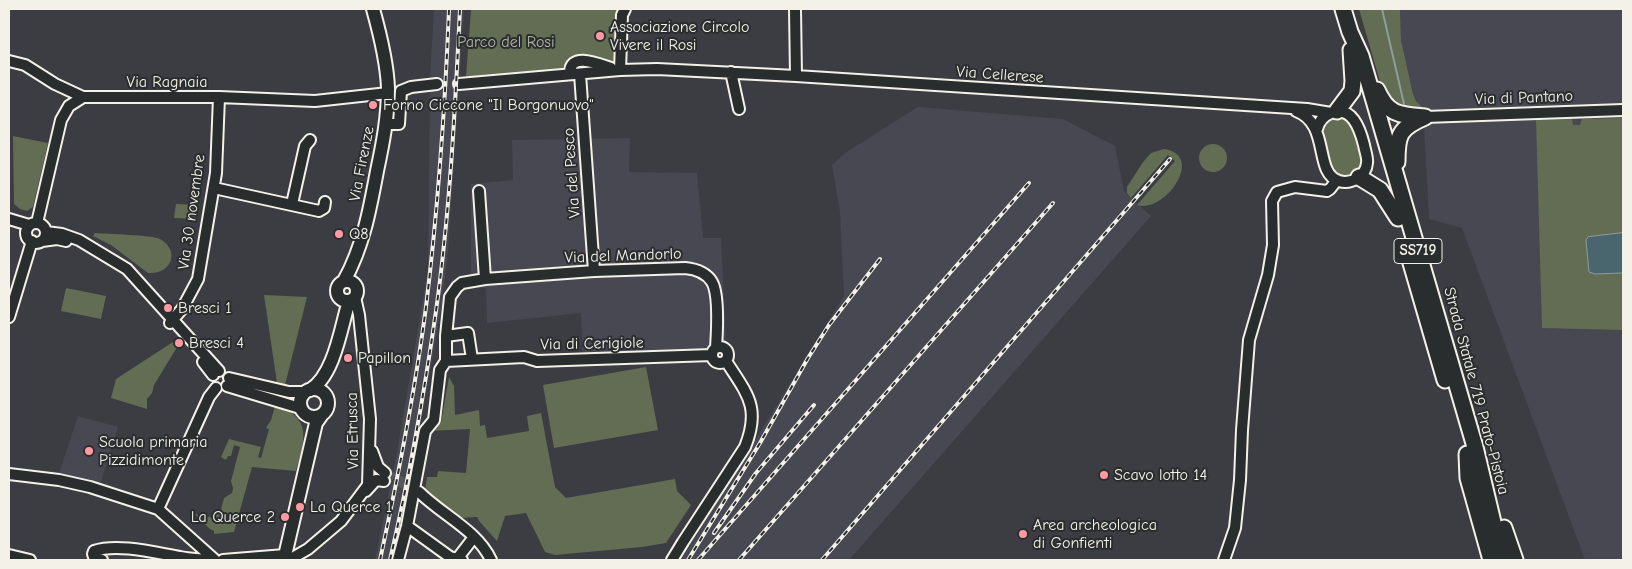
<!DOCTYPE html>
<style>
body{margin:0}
#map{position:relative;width:1632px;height:569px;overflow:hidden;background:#3b3d43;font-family:"Comic Neue",sans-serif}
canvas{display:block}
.frame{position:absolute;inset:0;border:10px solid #f4f1e8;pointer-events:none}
</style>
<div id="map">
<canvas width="1632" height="569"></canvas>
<div class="frame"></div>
</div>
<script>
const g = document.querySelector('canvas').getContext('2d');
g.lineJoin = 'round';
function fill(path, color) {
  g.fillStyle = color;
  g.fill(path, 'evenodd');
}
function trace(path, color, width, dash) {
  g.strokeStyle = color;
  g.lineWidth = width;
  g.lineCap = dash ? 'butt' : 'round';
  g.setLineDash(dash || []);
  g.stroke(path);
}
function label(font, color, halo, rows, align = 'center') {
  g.font = font + ' "Comic Neue",sans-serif';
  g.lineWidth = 4;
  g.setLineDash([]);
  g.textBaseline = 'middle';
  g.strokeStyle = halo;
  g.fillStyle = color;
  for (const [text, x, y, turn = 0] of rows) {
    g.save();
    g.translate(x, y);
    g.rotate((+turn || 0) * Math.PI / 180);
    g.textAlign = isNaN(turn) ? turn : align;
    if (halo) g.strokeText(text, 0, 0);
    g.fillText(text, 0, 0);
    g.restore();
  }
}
const built = new Path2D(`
 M434 9H464L448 251 442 304 403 523 394 560H375L396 458 428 270 430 90 435 88 438 80 430 79Z
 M1400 9H1623V560H1585L1462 228 1429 219 1423 108 1416 101 1413 94 1401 40Z
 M918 107 1063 119 1115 146 1124 191 1151 216 849 560H681L844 296 840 212 832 165 845 153Z
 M630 138 629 172 697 173 703 238H721L726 341 706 359 583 365 581 313 487 323 486 288 471 287V184L513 180 512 140Z
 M78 416 118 427 100 485 59 473Z`);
const green = new Path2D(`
 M471 9H619L617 15 615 61 612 64 574 55 559 72 466 77Z
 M1359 9H1400L1401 40 1413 94 1416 101 1423 108 1422 110 1406 113 1385 99Z
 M1334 116C1337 116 1342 116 1345 118 1355 124 1364 159 1360 169L1351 176H1339C1329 170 1317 134 1324 123 1326 120 1330 118 1334 116Z
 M1623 118V330L1542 328 1536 120 1572 119 1573 125H1580L1582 119Z
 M13 136 48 143 33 207 27 211 20 209 14 204Z
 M1199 158a14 14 0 1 1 28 0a14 14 0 1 1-28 0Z
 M1164 149C1206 155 1165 214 1137 205L1175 161 1168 155 1131 198 1127 193V187L1143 162 1151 153Z
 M176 204 197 205 196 219 174 218Z
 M95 233C106 234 153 235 160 239 181 251 171 275 148 273L111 245 93 236Z
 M66 288 106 296 101 319 61 311Z
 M264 295 307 297 285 385 277 383Z
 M176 340 179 344 154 385 152 393 147 399V409L111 398 116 379Z
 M646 367 658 430 554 448 543 385Z
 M449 377 454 386 455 415 479 410 480 426 485 425 487 438 529 431 527 416 541 413 555 487 566 498 675 479 677 491 691 505 666 543 642 547 555 555 545 552 526 513 505 516 497 541 479 521 477 517 460 518 425 492 427 477H437L438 471 466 473 470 429 428 431 441 423Z
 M275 406C314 417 304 442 296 471L252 467 234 532 214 534V531L210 529 195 514 214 518 215 514H220L224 498 232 493 233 488 231 481 240 447 234 445 231 456H228L226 460 221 457 229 439 261 447 258 457 261 458 269 429 266 428 271 420Z`);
const water = new Path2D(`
 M1623 233V273L1595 274 1589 272 1586 240 1588 237Z`);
const stream = new Path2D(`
 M1382 9 1404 104`);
const minorTunnel = new Path2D(`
 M437 84H459
 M385 473 419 492`);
const minor = new Path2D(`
 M795 9 796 76
 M9 61 25 65 55 84 83 97
 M620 70 622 15 625 9
 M731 72 739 109
 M570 74C569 51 599 64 611 68
 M580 74 594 271
 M459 84 620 70 657 69 796 76 1307 109 1331 113
 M1296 111C1331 124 1313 173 1339 181 1351 185 1366 176 1367 163 1368 158 1365 151 1364 145 1360 129 1352 105 1331 113 1323 116 1319 121 1317 129
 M1425 117 1623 110
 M387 124H399L401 91 411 87 437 84
 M214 188 319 211 324 208 325 202
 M479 191 485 279
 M292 204 305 146 310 140
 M9 219 29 225
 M26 233a10 10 0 1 1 20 0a10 10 0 1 1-20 0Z
 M37 223 61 120 69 106 83 97H219L315 101 388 93
 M46 232 62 234 79 240 127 269 219 371
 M42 241 57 239 66 241
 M9 317 32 241
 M170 323 182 309 198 279 216 173 219 97
 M446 336 468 333 472 359
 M712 355a8 8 0 1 1 16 0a8 8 0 1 1-16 0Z
 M446 361 524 357 537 361 712 355
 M203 362 213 375
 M229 378 289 392H305
 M227 386 300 408
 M372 451 378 467 385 473
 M9 474 59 480 90 487 158 509 215 560
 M366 491 376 480 384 481
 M419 492C442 515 477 530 491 560
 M158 509 209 397 216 388
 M407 526 450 557 462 560
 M9 555 30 560
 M457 559 474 537
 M102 560 94 557 93 554 94 551C118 543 156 553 180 557 189 559 199 559 208 560
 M223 560 285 555
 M289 560 308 549 341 521 368 485 370 419 359 315 355 297
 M398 560 407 526 425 431 434 420 440 370 446 361V336L450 297 457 287 462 283 485 279 594 271 685 268C695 269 706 272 712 282 719 294 717 333 716 348
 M672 560 683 542 745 447C761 407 747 394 726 361
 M1224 560 1235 528 1240 480 1242 430 1249 340 1268 275 1273 245 1272 201 1277 192 1295 187 1327 191 1330 189 1337 180`);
const major = new Path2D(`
 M337 291a10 10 0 1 1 20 0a10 10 0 1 1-20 0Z
 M344 281C363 247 370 209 377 171 383 143 388 117 388 88 387 62 380 34 373 9
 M300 403a14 14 0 1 1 28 0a14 14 0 1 1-28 0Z
 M310 390C333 376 340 333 347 308L352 300
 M284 560 316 423 321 416`);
const highway = new Path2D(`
 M1343 9 1350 32 1361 56 1475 447 1502 560
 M1377 90C1388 115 1399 115 1425 117
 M1337 111 1352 91 1353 81 1351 50
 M1397 162C1397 135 1399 128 1425 117
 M1359 177 1380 190 1398 218
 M1409 256 1445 380
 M1467 454 1468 478 1491 560
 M1504 528 1515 560`);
const rail = new Path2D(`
 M714 533 756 473 814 405
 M380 560C398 477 415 392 426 307 438 208 445 108 449 9
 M390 560C409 478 424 395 436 311 450 211 455 109 460 9
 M688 560 760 443 808 358 829 325 880 259
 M698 560 1029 183
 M739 560 1053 203
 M822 560 1170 159`);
const markers = [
 [600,36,5,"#ff9aa2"],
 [373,105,5,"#ff9aa2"],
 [339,234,5,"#ff9aa2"],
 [168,308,5,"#ff9aa2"],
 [179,343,5,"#ff9aa2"],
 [348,358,5,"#ff9aa2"],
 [89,451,5,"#ff9aa2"],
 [1104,475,5,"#ff9aa2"],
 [300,507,5,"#ff9aa2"],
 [285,517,5,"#ff9aa2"],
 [1023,534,5,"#ff9aa2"]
];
const shields = [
 [1418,251,48]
];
const shieldNames = [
 ["SS719",1418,251]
];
const poiNames = [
 ["Associazione Circolo",610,27],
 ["Vivere il Rosi",610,45],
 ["Forno Ciccone \"Il Borgonuovo\"",383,105],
 ["Q8",349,234],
 ["Bresci 1",178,308],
 ["Bresci 4",189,343],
 ["Papillon",358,358],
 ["Scuola primaria",99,442],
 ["Pizzidimonte",99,460],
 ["Scavo lotto 14",1114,475],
 ["La Querce 1",310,507],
 ["La Querce 2",275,517,"right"],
 ["Area archeologica",1033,525],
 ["di Gonfienti",1033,543]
];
const parkNames = [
 ["Parco del Rosi",506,42]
];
const streetNames = [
 ["Via Cellerese",1000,75,4],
 ["Via Ragnaia",167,82],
 ["Via di Pantano",1524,98,-2],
 ["Via Firenze",362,164,-79],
 ["Via del Pesco",572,173,-94],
 ["Via 30 novembre",192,212,-82],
 ["Via del Mandorlo",623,256,-2],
 ["Via di Cerigiole",592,344,-1],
 ["Strada Statale 719 Prato-Pistoia",1476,391,75],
 ["Via Etrusca",353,431,-91]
];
fill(built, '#474852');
fill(green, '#626d53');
fill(water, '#49656d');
trace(water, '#8d9d9e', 1);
trace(stream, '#8d9d9e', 2);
trace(minorTunnel, '#57585c', 10, [10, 5]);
trace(minor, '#f4f1e8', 14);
trace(major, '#f4f1e8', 16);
trace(highway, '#f4f1e8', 19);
trace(minor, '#2a2d2e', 10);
trace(major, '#2a2d2e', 12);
trace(highway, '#2a2d2e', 15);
trace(rail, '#f4f1e8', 4);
trace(rail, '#2a2d2e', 2, [5.5]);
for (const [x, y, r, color] of markers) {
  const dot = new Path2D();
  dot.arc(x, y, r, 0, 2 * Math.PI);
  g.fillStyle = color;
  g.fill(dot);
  trace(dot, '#2a2d2e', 2);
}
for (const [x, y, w] of shields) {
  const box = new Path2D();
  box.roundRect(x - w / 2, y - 12.5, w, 25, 4);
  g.fillStyle = '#2a2d2e';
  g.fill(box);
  trace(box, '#f4f1e8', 1);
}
label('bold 15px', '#f4f1e8', null, shieldNames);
label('16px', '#f4f1e8', '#2a2d2e', poiNames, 'left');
label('16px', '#b2b6a5', '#2a2d2e', parkNames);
label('16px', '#f4f1e8', '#2a2d2e', streetNames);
</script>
